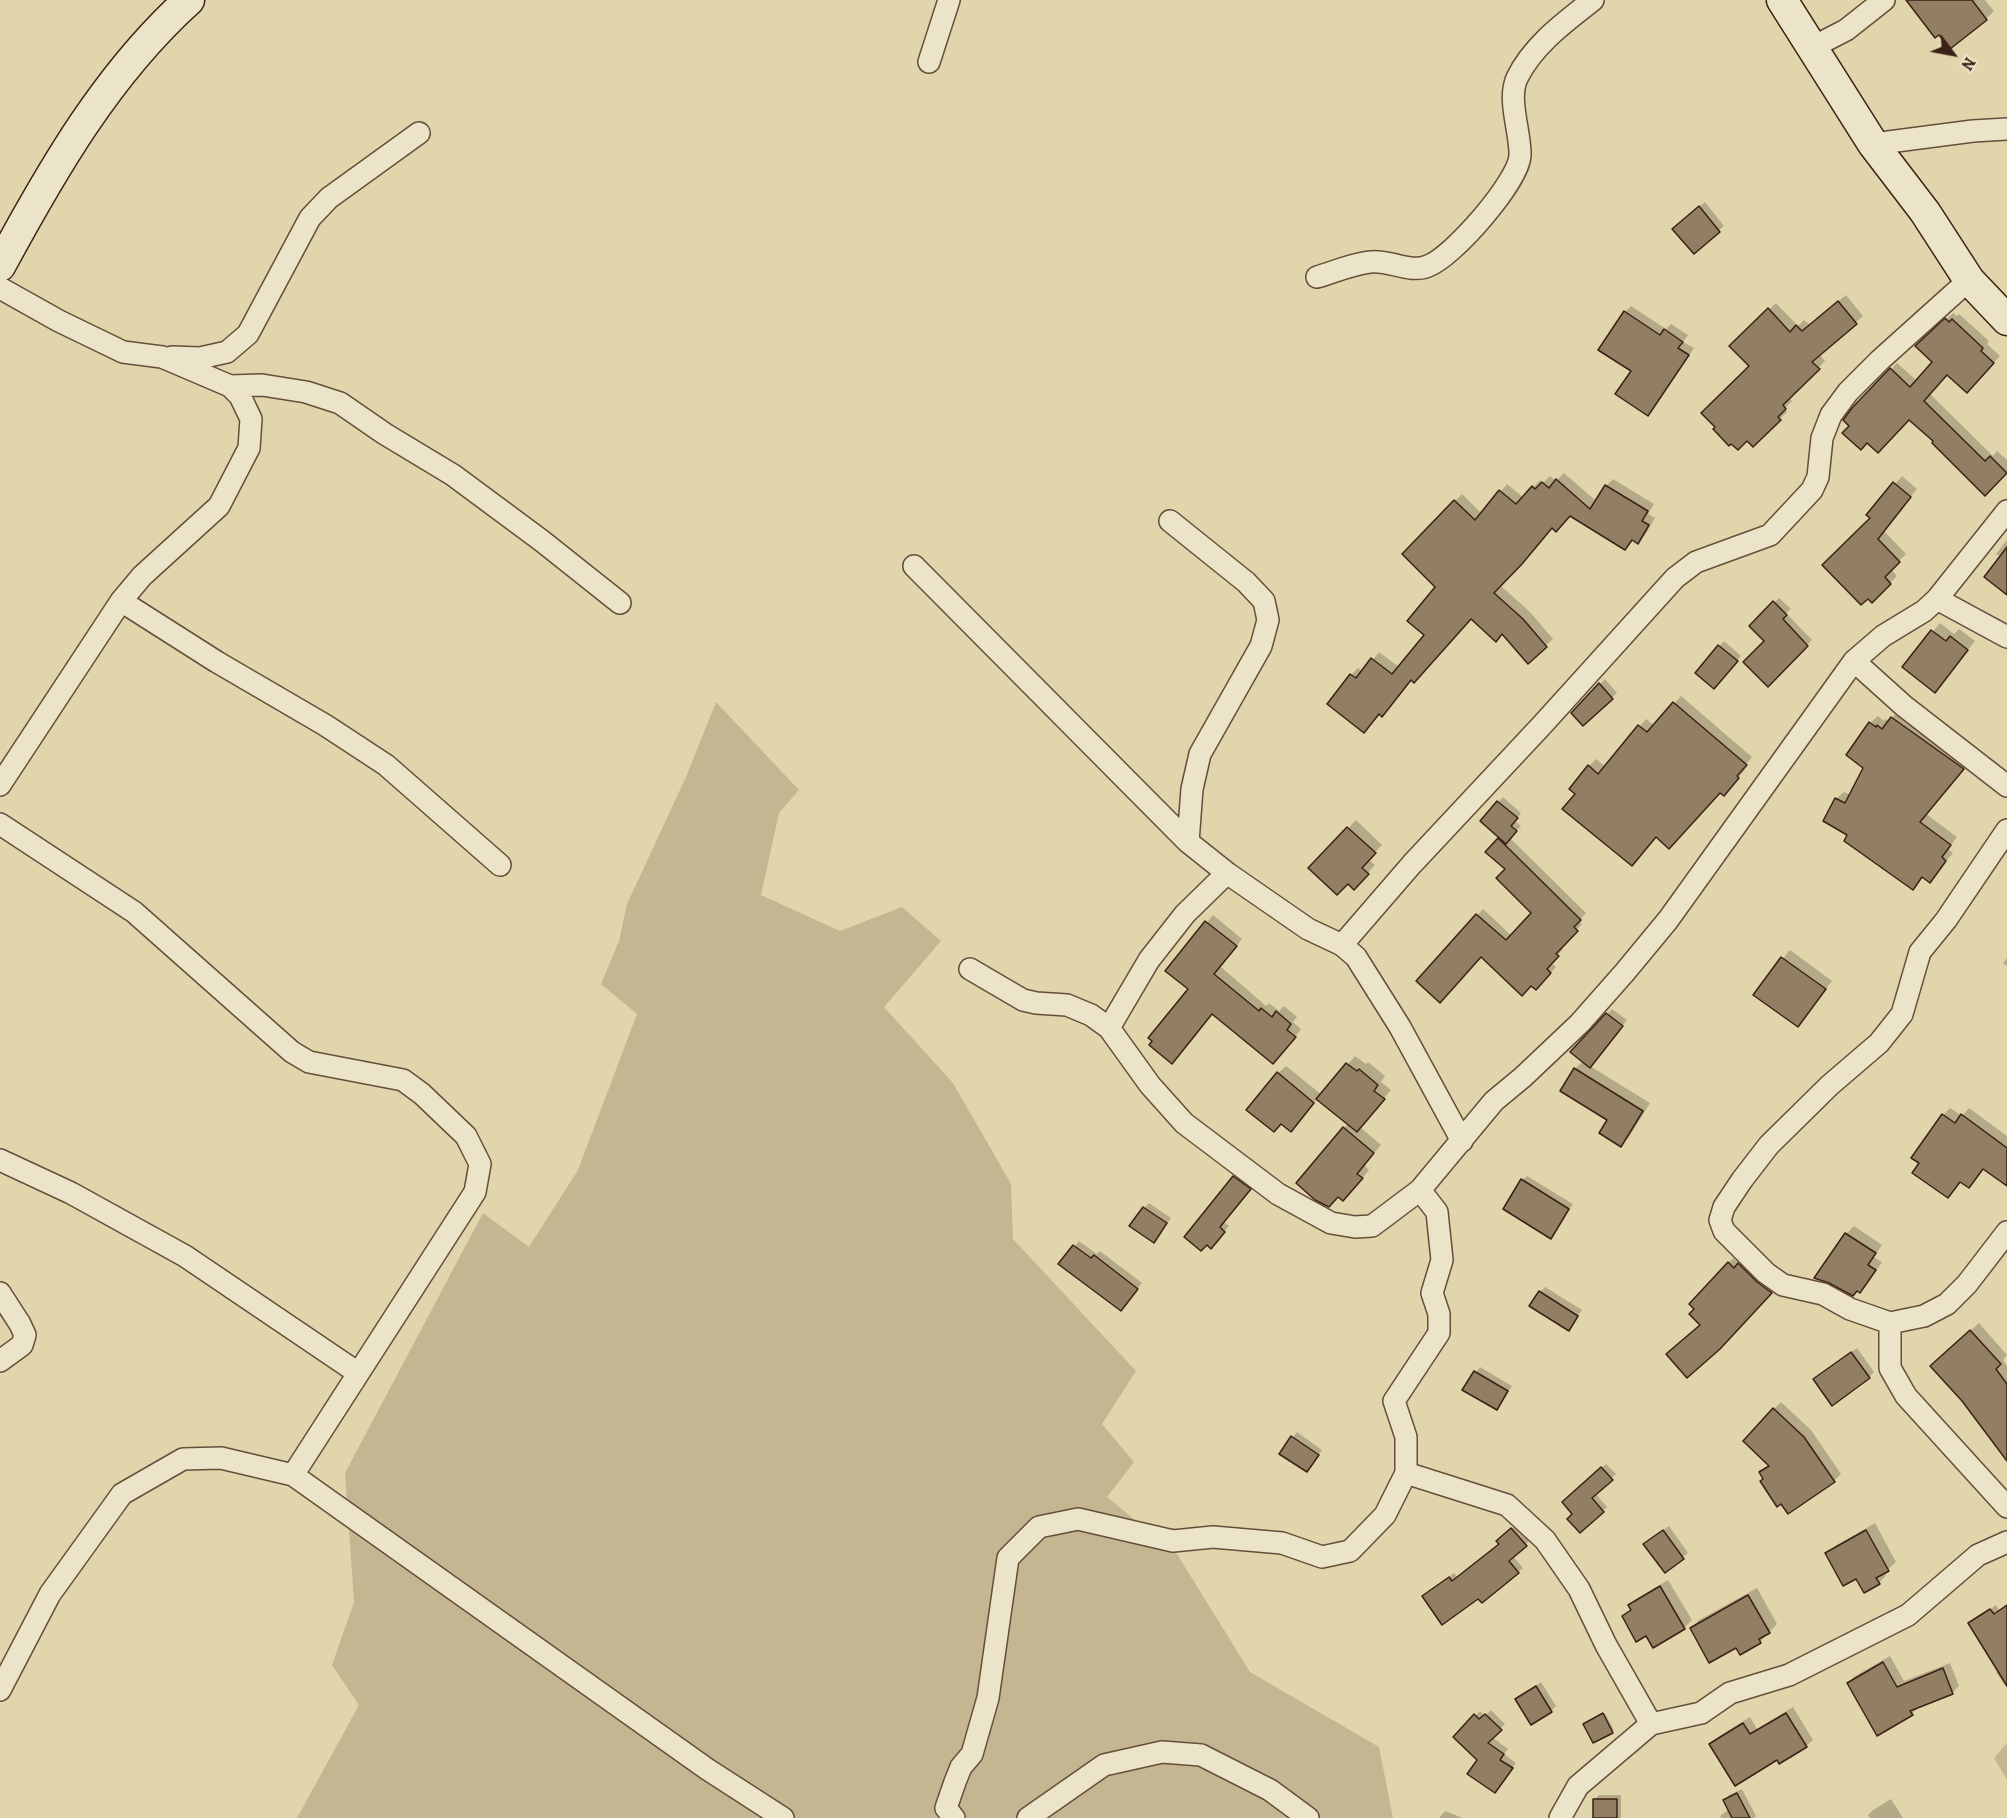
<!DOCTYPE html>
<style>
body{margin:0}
#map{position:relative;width:2007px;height:1818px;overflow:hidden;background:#e1d5ab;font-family:Alegreya,serif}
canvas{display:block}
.north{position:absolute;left:1923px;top:24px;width:60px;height:60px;-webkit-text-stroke:4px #ece4c8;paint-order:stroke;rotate:122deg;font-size:16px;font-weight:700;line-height:24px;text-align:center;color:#3c2116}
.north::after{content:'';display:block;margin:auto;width:21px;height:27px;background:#3c2116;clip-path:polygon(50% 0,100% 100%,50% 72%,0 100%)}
</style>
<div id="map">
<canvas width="2007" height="1818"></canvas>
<div class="north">N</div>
</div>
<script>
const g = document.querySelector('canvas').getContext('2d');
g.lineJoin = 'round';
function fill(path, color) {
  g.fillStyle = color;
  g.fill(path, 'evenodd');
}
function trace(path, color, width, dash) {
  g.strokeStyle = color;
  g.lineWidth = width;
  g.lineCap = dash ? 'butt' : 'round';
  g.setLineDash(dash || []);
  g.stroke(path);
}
const green = new Path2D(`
 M716 702 799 790 779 813 761 895 840 931 902 907 941 941 884 1007 953 1083 1011 1184 1013 1239 1136 1371 1102 1424 1134 1462 1107 1497 1177 1554 1250 1672 1379 1747 1393 1818H297L359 1705 332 1665 354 1602 345 1473 483 1213 529 1247 578 1170 637 1014 601 984 619 941 627 904 686 777Z
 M2007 1743V1780L1994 1758Z`);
const shadow = new Path2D(`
 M1915 0H1985L1994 11 1986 19Z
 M1705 202 1724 226 1694 252 1679 224Z
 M1846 295 1863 316 1819 354 1825 361 1789 397 1792 401 1784 409 1787 412 1753 445 1751 366 1732 346 1776 303 1798 326 1804 320 1810 325Z
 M1631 306 1666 329 1671 324 1688 335 1683 342 1694 348 1654 407 1648 414 1633 371 1625 312Z
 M1953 313 1957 316 1959 314 1989 341 1987 344 2000 356 1973 385 1947 373 1929 393 1993 456 1997 451 2007 460V472L1985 494 1936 441 1909 418 1851 426 1853 409 1897 363 1917 381 1934 361 1923 340Z
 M1564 473 1596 501 1606 486 1613 479 1654 504 1648 514 1655 518 1645 535 1638 542 1633 540 1625 549 1570 515 1552 527 1500 585 1530 612 1553 639 1528 661 1503 632 1471 617 1364 731 1351 675 1358 668 1363 672 1379 652 1399 667 1426 634 1437 587 1404 554 1462 494 1482 514 1507 484 1524 498 1540 480 1543 483 1550 476 1556 481Z
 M1902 476 1917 489 1884 531 1906 554 1891 569 1897 576 1872 601V518L1869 515Z
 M2007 540V593L2001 557 1996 554Z
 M1779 598 1791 609 1786 613 1812 640 1768 684 1766 641 1751 626Z
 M1940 623 1954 634 1959 629 1975 641 1942 683 1904 667Z
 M1724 641 1741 656 1719 682 1697 673Z
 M1605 679 1617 693 1583 724 1573 713Z
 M1681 696 1752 757 1743 768 1745 770 1730 787 1721 791 1657 836 1577 793 1589 766 1596 759 1606 767 1646 719 1655 726Z
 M1899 710 1970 761 1926 814 1957 837 1948 849 1953 853 1930 881 1924 876 1913 888 1849 834 1836 799 1844 792 1851 795 1865 767 1870 723 1878 716 1884 721 1886 719 1889 721Z
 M1503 797 1521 813 1515 821 1521 826 1510 838 1586 913 1579 921 1582 924 1561 947 1563 949 1551 963 1556 967 1536 988 1481 956 1418 981 1483 909 1512 936 1533 913 1507 869 1487 852 1500 837 1482 821Z
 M1356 820 1382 845 1368 859 1375 865 1362 880 1348 882 1310 868Z
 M1213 915 1242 939 1220 966 1266 1006 1269 1003 1279 1011 1284 1006 1297 1017 1293 1022 1301 1029 1280 1056 1213 1013 1178 1055 1190 989 1167 971Z
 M1790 950 1832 981 1798 1025 1755 994Z
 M2007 958V966L2003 963Z
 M1612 1009 1627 1020 1590 1066 1650 1103 1629 1137 1621 1145 1609 1119 1562 1090 1575 1069 1583 1061 1572 1052Z
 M1355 1056 1366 1064 1368 1062 1385 1076 1381 1082 1391 1090 1360 1127 1381 1145 1364 1165 1369 1170 1351 1192 1339 1195 1344 1128 1349 1123 1318 1098 1298 1122 1278 1073 1286 1066 1322 1095Z
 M1950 1108 1962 1116 1969 1108 2007 1136V1184L1984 1168 1969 1186 1961 1180 1921 1163 1943 1115Z
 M1239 1172 1254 1184 1224 1222 1229 1226 1211 1247 1234 1177Z
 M1527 1176 1573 1204 1551 1237 1522 1180Z
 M1149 1203 1171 1218 1158 1236 1144 1208Z
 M1854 1226 1882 1245 1874 1257 1882 1262 1868 1283 1860 1291 1817 1277 1846 1234Z
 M1079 1241 1097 1254 1100 1251 1142 1283 1126 1304 1061 1264Z
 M1733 1258 1740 1264 1744 1260 1776 1288 1719 1348 1696 1309 1691 1304Z
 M1545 1287 1582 1310 1568 1329 1540 1292Z
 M1979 1323 2007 1355 2003 1360 2007 1366V1442L1940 1358Z
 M1857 1348 1874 1372 1869 1377 1820 1375Z
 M1480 1367 1512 1386 1497 1408 1464 1389Z
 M1781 1402 1811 1430 1841 1474 1834 1481 1761 1473 1770 1464 1774 1409Z
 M1297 1432 1322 1450 1307 1471 1293 1437Z
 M1606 1464 1616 1474 1595 1493 1607 1507 1580 1531 1568 1498Z
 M1875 1523 1896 1562 1885 1572 1886 1575 1879 1583 1857 1577 1827 1554 1835 1546Z
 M1517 1524 1530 1540 1513 1556 1523 1568 1518 1572 1478 1596 1428 1592 1454 1573 1458 1578 1500 1544 1498 1542Z
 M1669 1526 1688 1553 1665 1571 1650 1539Z
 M1668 1580 1692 1620 1684 1628 1646 1634 1624 1616 1632 1608 1630 1606 1638 1598Z
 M1757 1588 1777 1624 1760 1642 1736 1646 1692 1628 1699 1620Z
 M1996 1605 1999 1610 2007 1605V1688L1996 1672 1999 1670 1970 1624Z
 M1890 1656 1904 1681 1950 1663 1959 1686 1952 1693 1919 1707 1912 1714 1848 1683 1855 1676Z
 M1541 1682 1556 1706 1551 1711 1517 1699Z
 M1793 1707 1813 1740 1806 1746 1777 1758 1711 1744 1718 1737 1750 1717 1757 1729Z
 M1491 1710 1505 1724 1492 1737 1508 1749 1504 1754 1516 1763 1495 1791 1479 1760 1455 1737 1480 1711 1485 1716Z
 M1605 1713 1614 1730 1612 1732 1587 1723Z
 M1742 1789 1756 1816 1754 1818H1721L1720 1816 1729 1809 1724 1800 1729 1795Z
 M1599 1795H1621V1818H1595L1594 1800Z
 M1891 1799 1903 1818H1870L1868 1815 1873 1810Z
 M1445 1811 1463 1818H1439Z`);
const building = new Path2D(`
 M1906 0H1972L1987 20 1950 49 1939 35 1935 38Z
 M1699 206 1720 232 1694 254 1672 229Z
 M1838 301 1857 324 1812 362 1820 369 1783 405 1786 409 1778 417 1781 420 1753 447 1747 441 1738 450 1731 444 1729 446 1713 429 1715 427 1701 413 1749 366 1729 346 1768 308 1790 332 1796 325 1802 331Z
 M1624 311 1660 335 1664 329 1683 342 1678 348 1689 355 1648 416 1615 394 1631 371 1598 350Z
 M1945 318 1949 322 1952 319 1983 348 1981 351 1994 363 1967 393 1947 375 1924 401 1985 461 1990 456 2007 473 1985 496 1932 443 1933 441 1909 420 1878 453 1867 443 1861 450 1842 433 1849 426 1843 420 1852 408 1890 368 1910 387 1932 362 1915 346Z
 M1556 479 1590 509 1605 485 1648 511 1642 521 1649 525 1638 544 1632 540 1625 550 1570 516 1556 532 1552 528 1522 564 1494 593 1523 619 1547 647 1528 664 1502 634 1496 642 1471 619 1414 683 1411 680 1382 717 1379 714 1364 733 1327 704 1350 674 1356 678 1371 658 1392 674 1424 635 1407 621 1435 587 1402 554 1454 500 1475 520 1499 490 1516 504 1532 486 1535 489 1542 482 1549 488Z
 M1893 482 1911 497 1878 539 1900 562 1885 577 1891 584 1872 603 1868 599 1861 605 1822 565 1870 518 1866 515Z
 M2007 547V595L1984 577Z
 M1773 601 1787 615 1783 619 1808 646 1768 687 1743 662 1764 641 1749 626Z
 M1931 630 1946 641 1950 636 1968 650 1935 693 1902 667Z
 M1718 645 1738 661 1714 689 1695 673Z
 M1599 683 1613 699 1583 726 1571 713Z
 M1673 702 1747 765 1737 776 1739 778 1724 796 1720 793 1669 849 1656 837 1632 866 1562 809 1575 794 1569 789 1588 765 1598 774 1638 725 1647 732Z
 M1891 717 1964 769 1920 822 1951 845 1942 857 1946 861 1930 883 1922 877 1913 890 1844 841 1847 835 1823 821 1835 798 1845 803 1863 768 1846 755 1869 722 1876 727 1877 725 1882 729Z
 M1497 801 1518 818 1511 826 1517 831 1506 844 1480 821Z
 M1347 827 1376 853 1362 868 1369 874 1354 890 1348 884 1337 895 1308 868Z
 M1498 838 1581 920 1574 927 1578 931 1556 954 1559 956 1547 969 1551 973 1536 990 1531 986 1522 996 1481 957 1440 1003 1416 981 1476 914 1506 940 1531 913 1496 878 1505 869 1485 852Z
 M1205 921 1237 946 1214 974 1259 1011 1261 1008 1272 1017 1276 1011 1291 1024 1287 1030 1296 1037 1273 1064 1212 1014 1172 1064 1149 1045 1152 1041 1148 1038 1188 989 1165 971Z
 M1781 957 1826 989 1798 1027 1753 995Z
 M1606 1013 1623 1026 1590 1068 1570 1052Z
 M1346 1063 1357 1071 1359 1069 1378 1085 1374 1091 1385 1099 1357 1132 1316 1099Z
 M1574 1068 1643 1111 1621 1147 1599 1133 1607 1120 1560 1091Z
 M1277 1072 1314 1103 1291 1132 1281 1124 1274 1132 1246 1110Z
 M1942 1114 1955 1123 1961 1114 2007 1148V1186L1983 1169 1969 1188 1960 1182 1948 1198 1912 1173 1919 1163 1911 1158Z
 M1343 1127 1374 1153 1357 1174 1363 1178 1343 1201 1338 1197 1329 1207 1315 1200 1296 1183Z
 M1233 1176 1251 1189 1220 1227 1225 1232 1211 1249 1207 1245 1201 1251 1184 1237Z
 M1521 1179 1569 1209 1551 1239 1503 1209Z
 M1143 1207 1167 1223 1154 1243 1129 1226Z
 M1845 1233 1876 1253 1868 1265 1876 1270 1860 1293 1857 1291 1853 1296 1829 1283 1814 1278Z
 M1073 1245 1091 1258 1094 1255 1138 1289 1121 1311 1058 1264Z
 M1728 1262 1734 1268 1738 1263 1757 1282 1772 1293 1720 1349 1687 1378 1666 1354 1700 1325 1689 1314 1694 1309 1689 1304Z
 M1539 1291 1578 1316 1569 1331 1529 1306Z
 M1970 1330 2001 1364 1996 1369 2007 1384V1461L1962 1401 1930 1366Z
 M1851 1352 1870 1378 1832 1406 1813 1379Z
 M1474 1371 1508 1391 1497 1410 1462 1390Z
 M1773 1408 1804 1437 1835 1482 1788 1514 1781 1504 1777 1507 1760 1481 1763 1479 1759 1472 1769 1466 1743 1441Z
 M1291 1436 1319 1455 1307 1472 1279 1454Z
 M1601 1467 1613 1480 1592 1498 1604 1512 1580 1533 1567 1519 1572 1514 1562 1502Z
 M1511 1528 1527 1546 1509 1561 1519 1573 1482 1603 1478 1599 1442 1625 1422 1596 1449 1577 1452 1581 1499 1544 1496 1541Z
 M1663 1530 1684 1559 1665 1573 1643 1544Z
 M1866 1530 1889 1571 1876 1578 1880 1584 1864 1593 1856 1579 1843 1586 1825 1553Z
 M1660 1586 1685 1629 1653 1648 1646 1636 1636 1642 1622 1616 1631 1610 1628 1605Z
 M1748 1595 1770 1633 1759 1639 1761 1643 1740 1655 1736 1648 1709 1663 1690 1628Z
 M2007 1605V1686L1968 1623 1990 1609 1994 1614Z
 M1883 1662 1897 1687 1943 1668 1953 1694 1910 1711 1913 1715 1877 1736 1847 1683Z
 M1536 1686 1552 1712 1531 1725 1515 1699Z
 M1603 1713 1613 1733 1593 1743 1583 1724Z
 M1786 1713 1807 1747 1779 1764 1777 1760 1735 1786 1709 1744 1743 1723 1750 1734Z
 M1474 1714 1479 1719 1485 1714 1502 1730 1488 1743 1504 1754 1500 1760 1513 1768 1495 1793 1467 1774 1477 1760 1453 1737Z
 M1737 1793 1750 1818H1732L1723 1800Z
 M1593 1799H1617V1818H1593Z`);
const street = new Path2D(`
 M1813 47 1846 30 1884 0
 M929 62 949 0
 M1873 144 1973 131 2007 129
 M1317 277C1334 272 1352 264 1370 262 1389 259 1409 274 1428 266 1453 257 1518 182 1520 156 1521 133 1507 100 1517 78 1533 45 1565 22 1593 0
 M0 288 59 321 123 352 162 357 230 386 240 396 251 419 249 448 219 506 142 576 121 601 0 785
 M172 357 200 358 227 352 248 334 310 218 329 198 419 133
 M230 386 262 385 306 392 340 403 385 434 453 475 542 541 620 603
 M914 566 1188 842
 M1937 599 2007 637
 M121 601 217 662 325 725 386 765 500 865
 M1854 661 1904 706 2007 786
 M0 824 134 912 292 1052 309 1062 403 1080 422 1094 466 1136 480 1164 475 1192 293 1475
 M2007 830 1946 920 1920 952 1902 1014 1879 1043 1830 1085 1769 1145 1742 1180 1724 1207 1720 1220 1724 1231 1766 1273 1783 1285 1823 1294 1850 1309 1890 1323 1924 1316 1947 1304 1967 1284 2007 1232
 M1227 873 1308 929 1342 945 1356 957 1400 1027 1462 1141
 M1342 945 1412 864 1543 724 1675 578 1696 562 1770 535 1812 490 1818 477 1822 438 1831 415 1848 392 1880 360 1969 280
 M970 969 1023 1000 1036 1003 1067 1005 1091 1015 1109 1028 1150 1085 1184 1123 1278 1194 1331 1223 1355 1227 1372 1226 1420 1190 1494 1101 1523 1077 1580 1023 1625 972 1668 920 1854 661 1883 636 1924 611 1937 599 2007 511
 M1109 1028 1149 960 1185 914 1227 873 1188 842 1192 789 1200 754 1261 646 1268 620 1264 601 1246 582 1170 521
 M0 1160 71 1193 185 1256 358 1373
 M0 1293 20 1324 25 1335 22 1345 0 1361
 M1890 1323V1368L1906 1396 2007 1507
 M1406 1473 1507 1505 1545 1540 1579 1589 1606 1645 1651 1724
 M0 1690 50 1594 122 1494 183 1459 221 1458 293 1475 707 1769 783 1818
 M954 1818 946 1808 955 1782 961 1767 972 1754 988 1698 1008 1558 1039 1527 1078 1519 1173 1541 1213 1537 1282 1543 1322 1557 1350 1551 1385 1515 1406 1473V1437L1394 1401 1439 1333V1314L1432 1293 1442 1260 1437 1212 1420 1190
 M1028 1818 1104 1765 1162 1752 1201 1755 1270 1790 1308 1818
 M1560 1818 1578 1786 1651 1724 1701 1713 1730 1693 1789 1675 1908 1615 1978 1555 2007 1542`);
const secondary = new Path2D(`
 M1782 0 1873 144 1925 212 1969 280 2007 320
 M0 266C52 170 107 74 189 0`);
fill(green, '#c5b692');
fill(shadow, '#0003');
fill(building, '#927f63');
trace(building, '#3c2116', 1.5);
trace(street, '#654e3b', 24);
trace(secondary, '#3c2116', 33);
trace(street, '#ece4c8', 21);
trace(secondary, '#ece4c8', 30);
</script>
